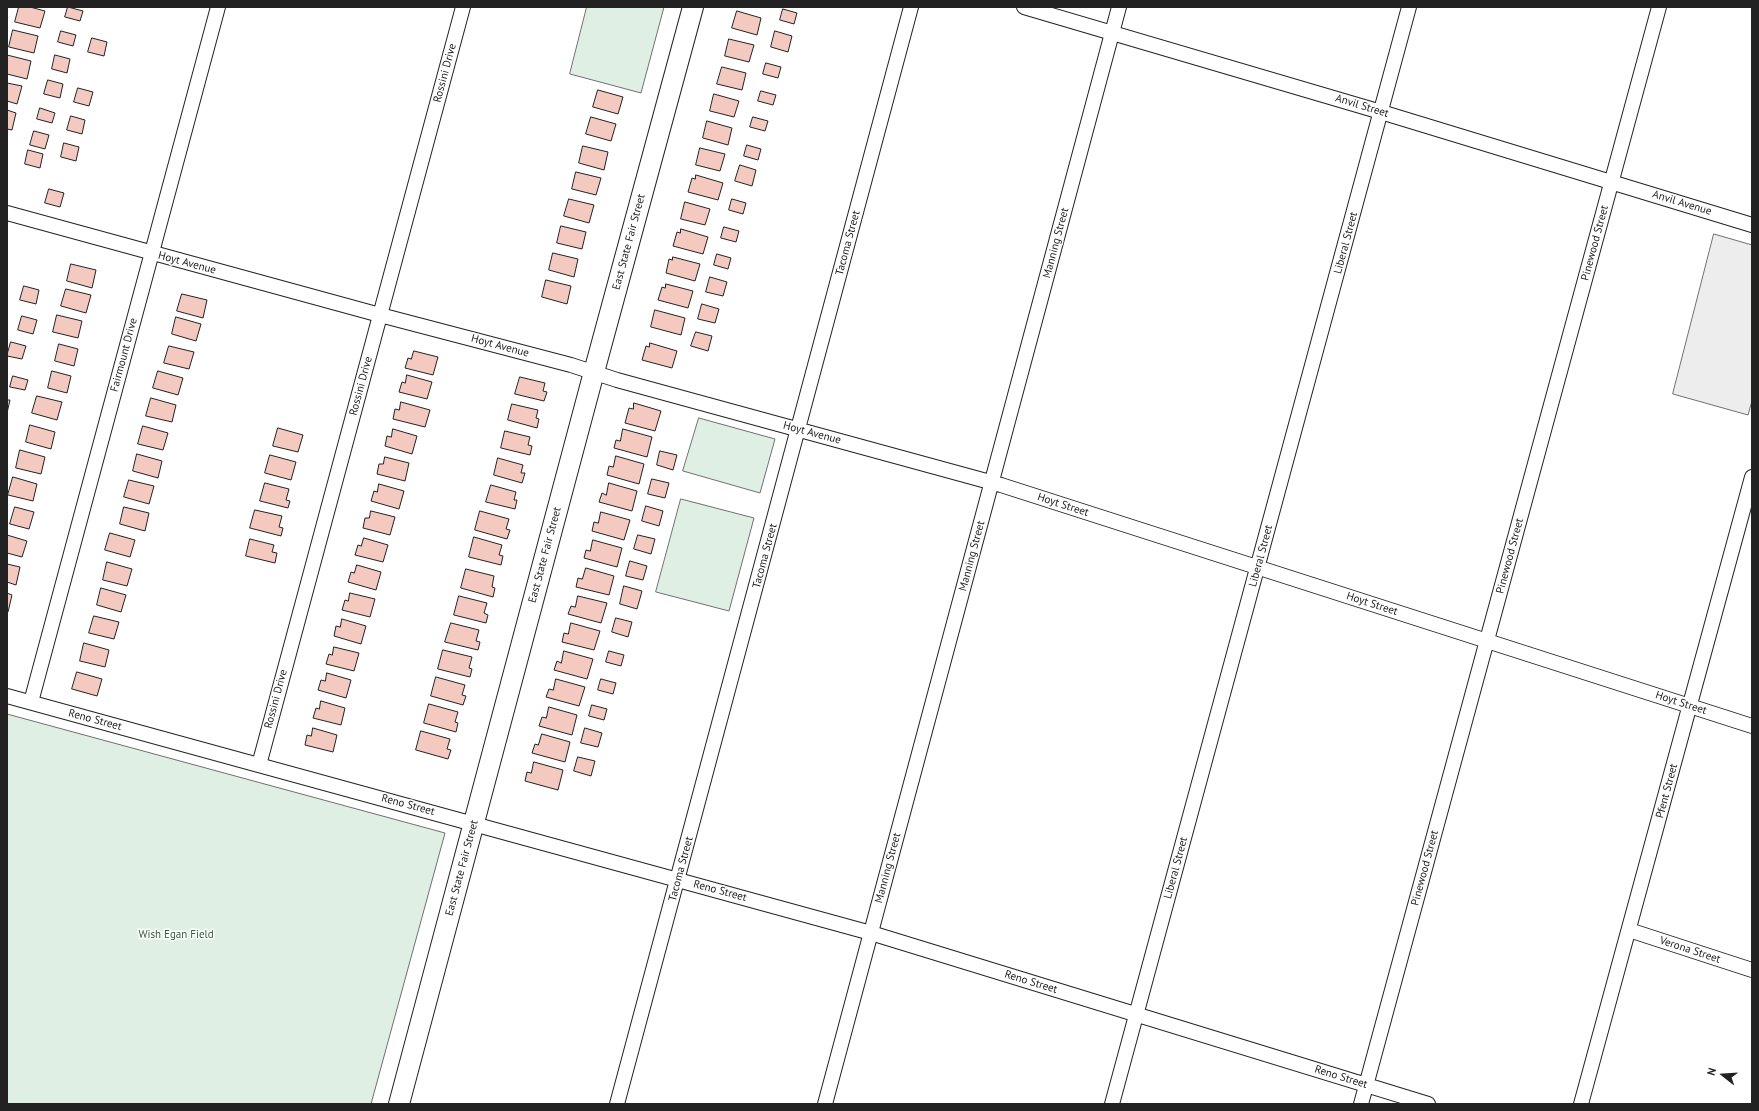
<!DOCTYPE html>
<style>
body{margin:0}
#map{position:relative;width:1759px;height:1111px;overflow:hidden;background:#fff;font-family:"PT Sans",sans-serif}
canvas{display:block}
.frame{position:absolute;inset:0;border:8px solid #222;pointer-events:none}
.north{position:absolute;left:1703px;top:1055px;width:40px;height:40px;-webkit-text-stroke:3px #fff;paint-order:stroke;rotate:287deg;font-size:11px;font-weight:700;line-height:16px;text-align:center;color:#222}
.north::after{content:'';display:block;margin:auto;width:14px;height:18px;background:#222;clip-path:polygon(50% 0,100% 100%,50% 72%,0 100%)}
</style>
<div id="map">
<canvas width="1759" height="1111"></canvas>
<div class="frame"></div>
<div class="north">N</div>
</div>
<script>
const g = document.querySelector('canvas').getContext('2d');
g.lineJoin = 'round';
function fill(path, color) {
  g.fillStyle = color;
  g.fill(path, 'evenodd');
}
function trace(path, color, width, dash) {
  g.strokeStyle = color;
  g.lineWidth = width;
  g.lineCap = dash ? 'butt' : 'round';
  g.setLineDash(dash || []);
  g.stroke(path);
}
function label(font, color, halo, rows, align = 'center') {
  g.font = font + ' "PT Sans",sans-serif';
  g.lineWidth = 3;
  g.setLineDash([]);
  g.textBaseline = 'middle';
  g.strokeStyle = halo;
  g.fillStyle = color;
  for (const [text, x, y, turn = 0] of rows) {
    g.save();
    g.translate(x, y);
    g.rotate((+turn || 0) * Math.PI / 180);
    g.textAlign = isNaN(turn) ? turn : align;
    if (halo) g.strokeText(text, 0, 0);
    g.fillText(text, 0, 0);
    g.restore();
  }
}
const green = new Path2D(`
 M587 7H664L641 93 570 74Z
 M699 418 775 439 760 493 683 471Z
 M681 499 754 518 729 611 656 592Z
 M7 714 445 833 371 1104H7Z`);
const parking = new Path2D(`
 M1714 234 1752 245V401L1748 415 1673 394Z`);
const building = new Path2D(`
 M19 7H30L45 11 40 28 15 22Z
 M68 7 83 11 80 21 65 17Z
 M783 9 797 13 794 24 780 20Z
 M737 11 761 18 757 35 732 28Z
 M13 30 38 36 34 53 9 47Z
 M61 31 76 35 73 46 58 42Z
 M775 31 792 36 788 52 771 47Z
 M92 38 107 42 104 56 88 52Z
 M729 39 754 45 749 62 725 56Z
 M7 55 31 61 27 79 7 74Z
 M55 55 70 59 67 73 52 69Z
 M766 63 781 67 778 78 763 74Z
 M722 67 746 73 742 90 717 84Z
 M48 80 63 84 60 98 44 94Z
 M7 83 22 86 17 104 7 101Z
 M78 88 93 92 89 106 74 102Z
 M598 90 623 97 618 114 593 107Z
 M761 91 776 95 773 105 758 101Z
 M714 94 739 101 734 117 710 111Z
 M40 108 55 113 52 123 37 119Z
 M7 110 16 113 12 130 7 129Z
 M71 116 85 120 82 134 67 130Z
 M591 117 616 124 611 141 586 134Z
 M753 117 768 121 765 131 750 127Z
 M707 121 732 128 728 145 703 138Z
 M34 131 49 135 45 149 30 145Z
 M64 143 79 147 76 161 61 157Z
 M747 145 761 149 758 160 744 156Z
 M583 146 608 152 604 170 579 163Z
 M700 148 725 154 720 171 696 165Z
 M28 150 43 154 40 168 25 164Z
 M740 165 756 170 752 186 735 181Z
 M576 172 601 178 596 195 572 189Z
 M696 175 723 183 718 200 688 192 692 178 695 179Z
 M49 189 64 193 60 207 45 203Z
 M569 199 594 205 589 223 564 216Z
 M732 199 746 203 743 214 729 210Z
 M685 202 710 209 705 225 681 219Z
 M561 226 586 232 582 249 557 243Z
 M724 227 739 231 736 242 721 238Z
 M681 229 708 237 703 254 673 246 677 232 680 233Z
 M553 253 578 259 574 277 549 270Z
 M717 254 731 258 728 269 714 265Z
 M673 257 700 264 695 281 666 273 669 259 672 260Z
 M71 264 96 270 92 288 67 281Z
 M710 277 727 282 723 296 706 292Z
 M546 280 571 286 567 304 542 297Z
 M666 284 693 291 688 308 658 300 662 287 665 288Z
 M24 286 39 290 36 304 20 300Z
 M66 289 91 295 86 313 61 306Z
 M182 294 207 300 203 318 177 311Z
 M702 304 719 309 715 323 698 319Z
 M655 310 685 318 681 335 651 327Z
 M57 315 82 321 78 338 53 332Z
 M22 316 37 320 33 334 18 330Z
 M176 317 201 324 196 341 172 334Z
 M696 332 712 336 708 351 691 346Z
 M11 342 26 346 22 359 7 356Z
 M650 343 677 351 672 368 642 360 646 346 649 347Z
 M59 344 78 349 74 366 55 361Z
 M169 346 194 352 189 369 164 363Z
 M414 351 438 357 433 375 405 368 408 358 411 359Z
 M52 371 71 376 67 393 48 388Z
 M158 371 183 378 178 395 153 388Z
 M407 375 432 382 427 399 399 392 402 382 405 383Z
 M13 376 28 380 25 390 10 387Z
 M520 377 545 383 543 391 547 392 544 401 515 394Z
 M37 396 62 402 57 420 32 413Z
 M151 398 176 405 172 422 146 416Z
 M7 400H10L7 413Z
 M401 402 430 410 425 427 393 419 395 409 399 410Z
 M634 403 661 411 655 431 625 423 629 408 633 409Z
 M512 404 538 410 536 418 539 419 537 428 508 420Z
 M30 425 55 432 51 449 26 442Z
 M143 426 168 433 163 450 138 444Z
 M278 428 303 435 298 452 273 446Z
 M393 429 417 436 412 454 385 446 387 436 391 437Z
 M623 429 652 437 647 457 614 448 616 440 620 441Z
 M505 431 530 437 528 445 532 446 530 455 501 448Z
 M20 450 45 457 41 474 16 468Z
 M660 451 677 455 673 470 657 465Z
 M137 454 162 461 158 478 133 471Z
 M270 455 296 462 291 480 265 473Z
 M616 456 644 464 639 484 607 475 609 466 613 467Z
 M385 457 409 463 405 481 377 474 379 464H383Z
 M498 458 523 465 521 473H525L522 483 494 475Z
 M13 477 37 484 33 501 8 495Z
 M652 479 669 483 665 498 648 494Z
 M129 480 154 486 149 504 124 497Z
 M265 483 289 489 286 500 290 501 288 508 260 501Z
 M609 483 637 491 632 511 599 502 602 493 606 495Z
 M379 484 404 491 399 509 371 501 374 491 377 492Z
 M491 485 516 492 514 500H517L515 509 486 502Z
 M646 506 663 511 659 526 642 521Z
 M15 507 34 512 29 529 10 524Z
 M124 507 149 513 145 531 120 524Z
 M255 510 282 516 279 527 283 528 281 536 250 528Z
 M371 511 395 517 390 535 363 528 365 518H369Z
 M480 511 509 519 506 529 510 530 507 539 475 530Z
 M601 512 630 520 624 540 592 531 594 522 598 523Z
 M110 533 135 540 130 557 105 550Z
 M7 535 27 541 22 557 7 553Z
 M638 535 655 539 651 554 634 549Z
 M474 537 502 545 499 555 503 556 501 565 469 557Z
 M364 538 388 545 383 562 355 555 358 545 361 546Z
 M250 539 274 545 272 552 277 553 275 563 246 556Z
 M593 540 622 548 617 567 584 558 586 550 590 551Z
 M630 561 647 566 643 580 626 576Z
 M107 562 132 569 127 586 103 580Z
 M7 564 20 567 16 585 7 582Z
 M357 565 381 572 376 590 348 582 351 572 354 573Z
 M586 568 614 576 609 595 576 587 578 578 582 579Z
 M466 569 494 576 492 587 495 588 493 597 461 588Z
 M624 586 642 591 637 609 620 604Z
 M101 588 126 595 121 612 97 605Z
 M7 593 12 595 8 612 7 611Z
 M350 593 375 599 370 617 342 610 345 600 348 601Z
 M459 596 487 603 484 613 488 615 486 623 454 615Z
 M578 596 607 603 601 623 568 614 571 606 575 607Z
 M94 616 119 622 114 639 89 633Z
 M616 618 632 622 628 637 612 632Z
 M342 619 366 626 361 644 334 636 336 626 340 627Z
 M451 623 479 630 476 641 480 642 478 650 445 642Z
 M571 623 600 631 594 650 562 642 564 633 568 634Z
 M84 643 109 650 105 667 80 661Z
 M334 647 359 653 354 671 326 664 329 654 332 655Z
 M443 650 472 657 469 668 472 669 470 677 438 669Z
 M564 651 593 659 587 679 554 670 557 661 561 663Z
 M609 651 624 655 621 666 606 662Z
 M77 672 102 679 97 696 72 689Z
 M327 673 351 680 346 698 318 690 321 680 325 681Z
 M436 677 465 685 462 695 466 696 463 705 431 696Z
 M556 679 585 687 579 706 546 697 549 689 553 690Z
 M601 679 616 683 613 694 598 690Z
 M321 701 345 708 341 725 313 718 316 708 319 709Z
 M429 704 458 712 455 722 458 723 456 732 424 723Z
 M592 705 607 709 604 720 589 716Z
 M549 707 577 715 572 735 539 726 542 717 546 718Z
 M313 728 337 735 333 752 305 745 307 735 311 736Z
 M585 728 602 733 598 747 581 743Z
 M421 731 450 739 447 749 451 750 448 759 416 750Z
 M542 734 570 742 565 762 532 753 535 744 538 745Z
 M578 757 595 761 591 776 574 771Z
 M534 762 563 770 558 790 525 781 527 772 531 773Z`);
const street = new Path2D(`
 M1024 7 1381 112 1752 225
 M7 213 380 315 571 365 617 380 1001 485 1752 726
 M7 696 871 933 1428 1104
 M31 702 218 7
 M259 765 463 7
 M1629 930 1752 970
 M617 1104 911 7
 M825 1104 1119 7
 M1112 1104 1409 7
 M1361 1104 1659 7
 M1581 1104 1752 477`);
const secondary = new Path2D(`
 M399 1104 594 372 693 7`);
const streetNames = [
 ["Rossini Drive",445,73,-75],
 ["Anvil Street",1362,106,17],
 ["Anvil Avenue",1682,203,17],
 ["East State Fair Street",629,242,-75],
 ["Tacoma Street",848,243,-75],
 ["Manning Street",1056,243,-75],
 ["Liberal Street",1346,243,-75],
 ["Pinewood Street",1595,243,-75],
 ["Hoyt Avenue",187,263,15],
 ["Hoyt Avenue",500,346,15],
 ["Fairmount Drive",124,355,-75],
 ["Rossini Drive",361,386,-75],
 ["Hoyt Avenue",812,433,15],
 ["Hoyt Street",1063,505,18],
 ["East State Fair Street",545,555,-75],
 ["Tacoma Street",765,556,-75],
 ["Manning Street",972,556,-75],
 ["Liberal Street",1261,556,-75],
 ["Pinewood Street",1510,556,-75],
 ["Hoyt Street",1372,604,18],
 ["Rossini Drive",276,699,-75],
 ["Hoyt Street",1681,703,18],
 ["Reno Street",95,720,15],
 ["Pfent Street",1667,791,-75],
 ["Reno Street",408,805,15],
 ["East State Fair Street",462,868,-75],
 ["Manning Street",888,868,-75],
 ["Liberal Street",1176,868,-75],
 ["Pinewood Street",1425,868,-75],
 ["Tacoma Street",681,869,-75],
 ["Reno Street",720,891,15],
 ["Verona Street",1690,950,18],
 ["Reno Street",1031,982,17],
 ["Reno Street",1341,1077,17]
];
const parkNames = [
 ["Wish Egan Field",176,935]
];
fill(green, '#e0efe3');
trace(green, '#6f6f6f', 1);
fill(parking, '#ededed');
trace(parking, '#6f6f6f', 1);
fill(building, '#f3c9c0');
trace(building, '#222', 1);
trace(street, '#222', 16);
trace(secondary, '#222', 22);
trace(street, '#fff', 14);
trace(secondary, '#fff', 20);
label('11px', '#222', '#fff', streetNames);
label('11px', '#2f5e38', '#fff', parkNames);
</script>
